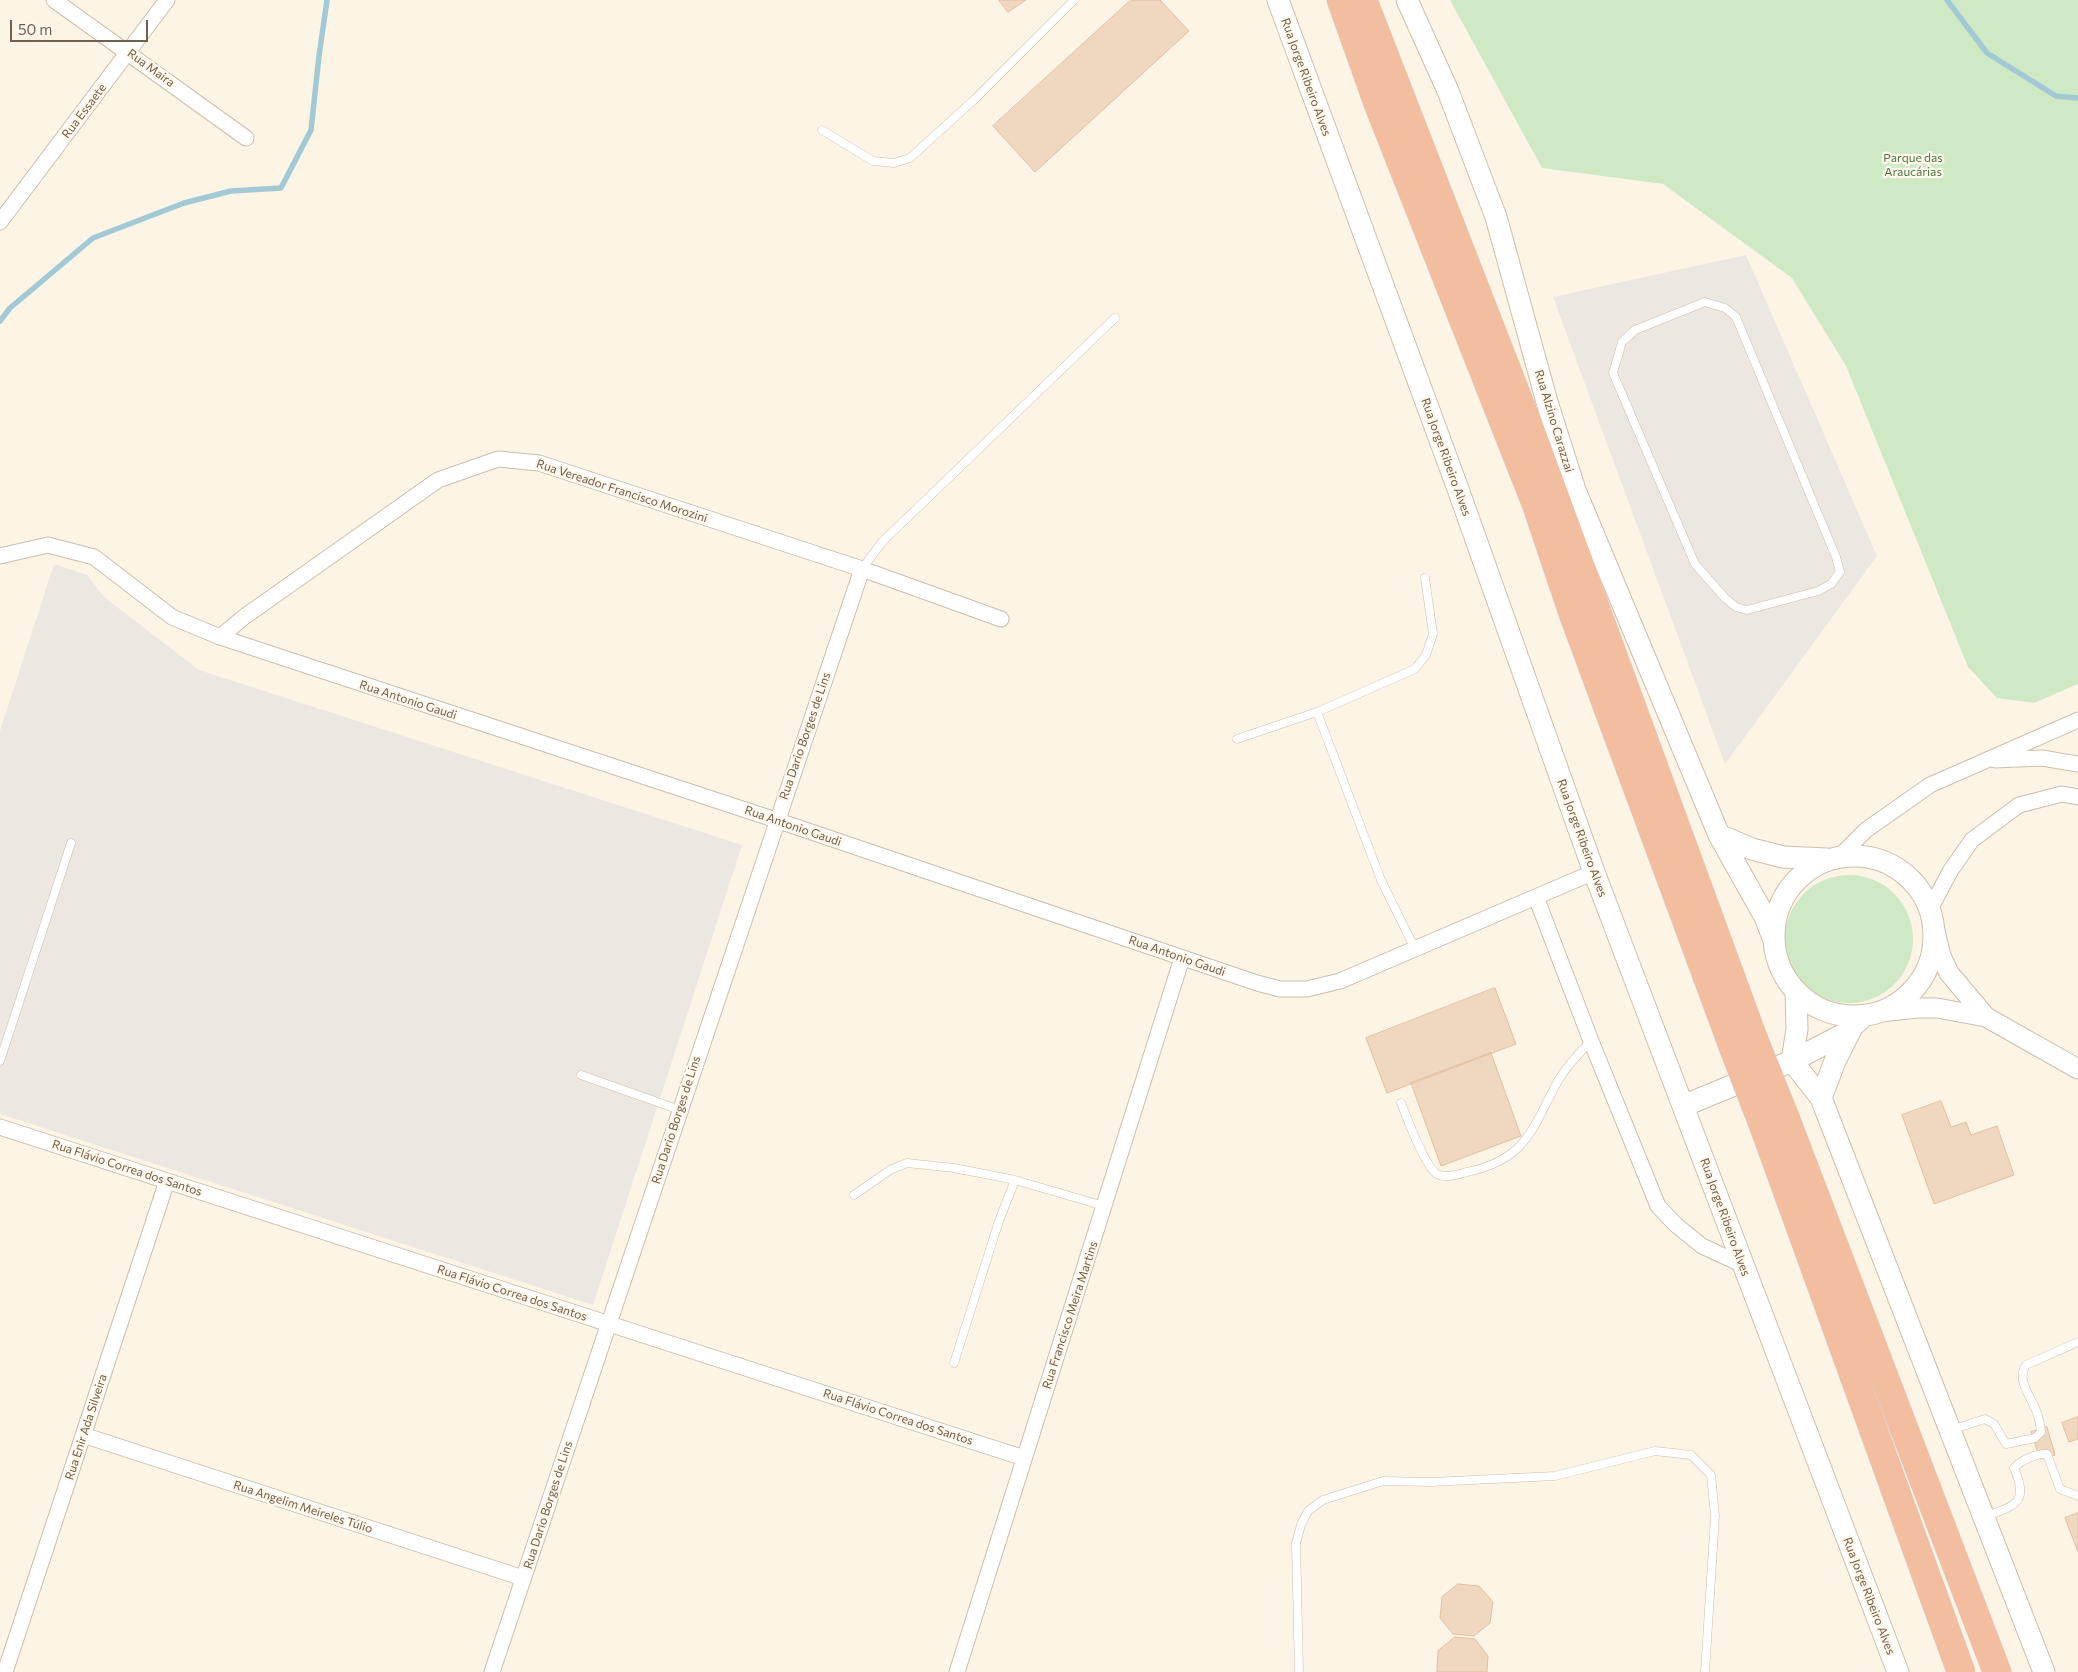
<!DOCTYPE html>
<meta charset="utf-8">
<style>
body{margin:0}
#map{position:relative;width:2078px;height:1672px;overflow:hidden;background:#fcf5e6;font-family:Commissioner,sans-serif}
canvas{display:block}
.scale{position:absolute;left:10px;top:20px;width:138px;height:22px;box-sizing:border-box;border:2px solid #745e4c;border-top:0;padding-left:6px;font-size:15px;line-height:18px;white-space:nowrap;color:#745e4c;-webkit-text-stroke:4px #fef9ec;paint-order:stroke}
</style>
<div id="map">
<canvas width="2078" height="1672"></canvas>
<div class="scale">50 m</div>
</div>
<script>
const g = document.querySelector('canvas').getContext('2d');
g.lineJoin = 'round';
function fill(path, color) {
  g.fillStyle = color;
  g.fill(path, 'evenodd');
}
function trace(path, color, width, dash) {
  g.strokeStyle = color;
  g.lineWidth = width;
  g.lineCap = dash ? 'butt' : 'round';
  g.setLineDash(dash || []);
  g.stroke(path);
}
function label(font, color, halo, rows, align = 'center') {
  g.font = font + ' Commissioner,sans-serif';
  g.lineWidth = 4.5;
  g.setLineDash([]);
  g.textBaseline = 'middle';
  g.strokeStyle = halo;
  g.fillStyle = color;
  for (const [text, x, y, turn = 0] of rows) {
    g.save();
    g.translate(x, y);
    g.rotate((+turn || 0) * Math.PI / 180);
    g.textAlign = isNaN(turn) ? turn : align;
    if (halo) g.strokeText(text, 0, 0);
    g.fillText(text, 0, 0);
    g.restore();
  }
}
const industrial = new Path2D(`
 M1746 255 1877 556 1725 764 1553 297Z
 M54 564 87 575 104 597 199 670 742 845 593 1305 0 1114V731Z`);
const green = new Path2D(`
 M1450 0H2078V684L2034 703 1997 698 1968 667 1846 366 1792 278 1663 184 1542 168Z
 M1785 939a64 64 0 1 1 128 0a64 64 0 1 1-128 0Z`);
const stream = new Path2D(`
 M1947 0 1987 53 2056 96 2078 98
 M0 321 10 308 93 238 184 203 231 191 281 188 311 130 319 56 327 0`);
const building = new Path2D(`
 M999 0H1026L1008 12Z
 M1131 0H1160L1189 31 1035 172 993 126Z
 M1495 988 1516 1044 1387 1093 1366 1038Z
 M1491 1053 1521 1136 1441 1166 1411 1083Z
 M1941 1101 1951 1127 1966 1122 1971 1135 1997 1126 2014 1175 1934 1204 1902 1115Z
 M2078 1417V1439L2069 1442 2062 1423Z
 M2047 1427 2055 1455 2040 1459 2031 1432Z
 M2078 1513V1552L2065 1518Z
 M1458 1584 1479 1586 1493 1602 1490 1623 1474 1636 1453 1634 1440 1618 1442 1597Z
 M1455 1637 1475 1639 1488 1656 1487 1672H1437L1438 1651Z`);
const service = new Path2D(`
 M822 130 873 161 894 163 910 158 975 99 1074 0
 M1705 302 1725 308 1736 317 1836 557 1840 572 1831 584 1818 591 1747 610 1736 607 1725 598 1695 564 1613 373 1622 342 1635 330Z
 M862 569 882 542 1115 318
 M1317 712 1381 880 1415 949
 M1237 739 1317 712 1415 669 1426 655 1433 634 1425 578
 M0 1061 71 843
 M581 1075 680 1110
 M1401 1103C1407 1118 1425 1167 1437 1174 1446 1179 1459 1174 1467 1172 1528 1159 1532 1128 1559 1079 1568 1065 1579 1053 1591 1041
 M854 1195 890 1170 907 1163 954 1168 1015 1180 1104 1206
 M954 1363 999 1221 1015 1180
 M1951 1430 1985 1419 1994 1424 2006 1444 2035 1438 2041 1432C2040 1427 2040 1421 2038 1416 2034 1400 2015 1381 2026 1365L2078 1342
 M1986 1516C2016 1506 2029 1502 2014 1468 2021 1460 2037 1453 2047 1454L2060 1489 2078 1496
 M1299 1672 1296 1543 1301 1525 1308 1511 1323 1500 1383 1481 1431 1482 1555 1476 1655 1451 1691 1455 1711 1475 1715 1516 1705 1672`);
const minor = new Path2D(`
 M54 0 246 138
 M0 222 167 0
 M0 556 48 545 94 557 172 617 220 637 776 820 1257 983 1280 989H1307L1340 981 1594 872
 M220 637 244 617 438 480 498 459 539 463 862 569 1001 619
 M1995 760 2042 758 2078 764
 M1839 857 1866 830 1930 785 2078 720
 M1536 897 1591 1041 1658 1206 1676 1225 1702 1246 1741 1264
 M1930 909 1951 870 1972 840 2019 805 2062 794 2078 797
 M0 1127 1024 1458
 M83 1435 523 1578
 M5 1672 167 1181
 M492 1672 862 569
 M957 1672 1182 958`);
const tertiary = new Path2D(`
 M1933 923 1941 956 1949 973 1986 1017
 M1880 1012 1917 1008H1937L1986 1017 2078 1069`);
const secondary = new Path2D(`
 M1278 0 1458 489 1594 872 1898 1672
 M1407 0 1448 91 1496 217 1547 402 1575 490 1719 835 1765 917 1773 938
 M1719 835 1752 849 1783 857 1827 859
 M1774 936a80 80 0 1 1 160 0a80 80 0 1 1-160 0Z
 M1792 1061 1821 1098 2044 1672
 M1792 1061 1797 1029 1796 992
 M1821 1098 1835 1061 1852 1027
 M1683 1106 1792 1061 1844 1034 1864 1016`);
const motorway = new Path2D(`
 M1341 0 1378 104 1536 504 1573 614 1733 1047
 M1363 0 1533 437 1754 1040
 M1785 1117 1997 1672
 M1765 1130 1961 1672`);
const motorwayBridge = new Path2D(`
 M1754 1040 1785 1117
 M1733 1047 1765 1130`);
const streetNames = [
 ["Rua Maira",151,68,36],
 ["Rua Jorge Ribeiro Alves",1306,77,70],
 ["Rua Essaete",84,111,-53],
 ["Rua Alzino Carazzai",1554,421,73],
 ["Rua Jorge Ribeiro Alves",1446,457,70],
 ["Rua Vereador Francisco Morozini",622,491,18],
 ["Rua Antonio Gaudi",408,700,18],
 ["Rua Dario Borges de Lins",805,736,-71],
 ["Rua Antonio Gaudi",793,826,19],
 ["Rua Jorge Ribeiro Alves",1582,838,70],
 ["Rua Antonio Gaudi",1177,956,19],
 ["Rua Dario Borges de Lins",676,1120,-72],
 ["Rua Flávio Correa dos Santos",127,1168,18],
 ["Rua Jorge Ribeiro Alves",1725,1217,70],
 ["Rua Flávio Correa dos Santos",512,1293,18],
 ["Rua Francisco Meira Martins",1070,1315,-72],
 ["Rua Flávio Correa dos Santos",898,1417,18],
 ["Rua Enir Ada Silveira",86,1427,-72],
 ["Rua Dario Borges de Lins",548,1505,-72],
 ["Rua Angelim Meireles Túlio",303,1507,18],
 ["Rua Jorge Ribeiro Alves",1869,1596,69]
];
const parkNames = [
 ["Parque das",1913,158],
 ["Araucárias",1913,172]
];
fill(industrial, '#ece7e0');
fill(green, '#d0e9c5');
trace(stream, '#a2c9d6', 5.5);
fill(building, '#f0d7bf');
trace(building, '#e2bfa0', 1);
trace(service, '#cdbead', 9);
trace(minor, '#cdbead', 17);
trace(tertiary, '#cdbead', 21);
trace(secondary, '#d0beaa', 23);
trace(motorway, '#dbd5d0', 29);
trace(service, '#fff', 8);
trace(minor, '#fff', 15);
trace(tertiary, '#fff', 19);
trace(secondary, '#fff', 21);
trace(motorway, '#f3bd9f', 28);
trace(motorwayBridge, '#dbd5d0', 29, []);
trace(motorwayBridge, '#f3bd9f', 28);
label('12px', '#745e4c', '#fef9ec', streetNames);
label('12px', '#4f7944', '#fef9ec', parkNames);
</script>
